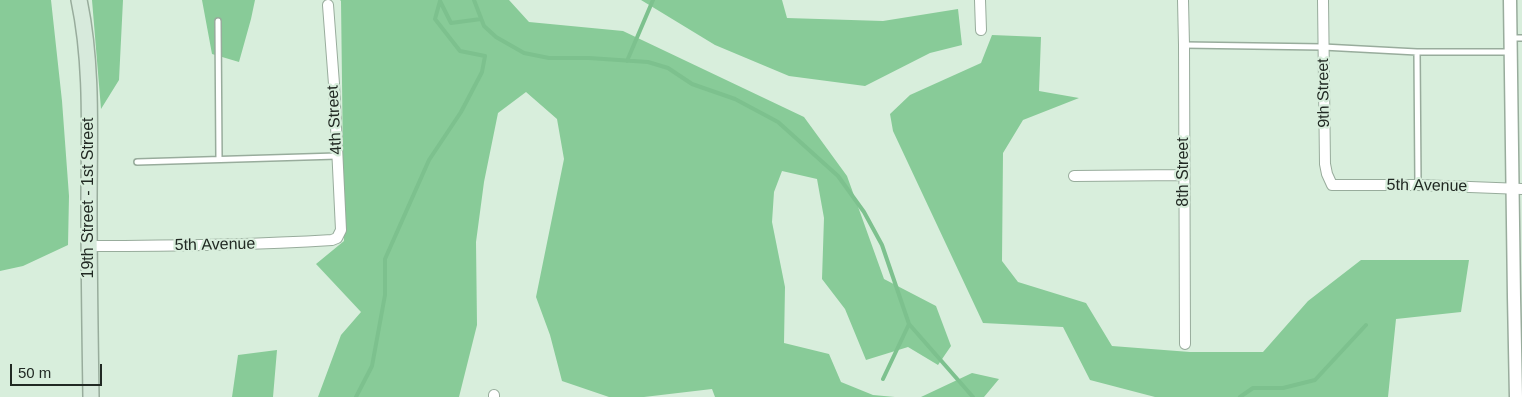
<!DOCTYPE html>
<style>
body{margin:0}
#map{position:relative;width:1522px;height:397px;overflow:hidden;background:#d8eedc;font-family:Helvetica,sans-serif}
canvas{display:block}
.scale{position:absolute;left:10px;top:364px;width:92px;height:22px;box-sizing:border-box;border:2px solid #212923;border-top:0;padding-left:6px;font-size:15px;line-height:18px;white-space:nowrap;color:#212923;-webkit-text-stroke:4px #d8eedc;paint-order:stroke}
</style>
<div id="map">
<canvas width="1522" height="397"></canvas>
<div class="scale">50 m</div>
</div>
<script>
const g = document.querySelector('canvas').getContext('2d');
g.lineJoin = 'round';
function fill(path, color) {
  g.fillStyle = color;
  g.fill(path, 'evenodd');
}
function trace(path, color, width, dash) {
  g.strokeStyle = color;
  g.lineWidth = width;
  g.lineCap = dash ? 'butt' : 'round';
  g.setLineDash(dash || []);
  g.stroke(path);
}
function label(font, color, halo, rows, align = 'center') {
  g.font = font + ' Helvetica,sans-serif';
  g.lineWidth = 4.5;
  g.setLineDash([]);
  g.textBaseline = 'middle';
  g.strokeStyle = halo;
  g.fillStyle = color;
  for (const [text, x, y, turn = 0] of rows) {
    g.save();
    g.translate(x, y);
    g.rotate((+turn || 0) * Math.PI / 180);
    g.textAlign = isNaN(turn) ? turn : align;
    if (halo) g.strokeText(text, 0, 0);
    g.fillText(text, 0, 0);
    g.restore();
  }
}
const forest = new Path2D(`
 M0 0H51L62 101 69 196 68 245 23 266 0 271Z
 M92 0H123L119 80 101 109Z
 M202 0H255L251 19 239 62 212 54Z
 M340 0H509L529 22 623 31 804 117 847 176 884 279 936 306 951 346 938 365 908 347 866 360 845 309 822 279 824 218 817 179 782 171 774 192 772 222 785 287 784 343 829 354 841 382 873 395 895 397H715L712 389 644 397H609L562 381 550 335 536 297 564 159 557 119 526 92 498 113 484 182 476 242 477 325 459 397H318L341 335 361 312 316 264 344 241 341 1Z
 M641 0H782L787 18 883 21 958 9 962 45 930 53 865 86 789 76 715 45Z
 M992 35 1041 37 1039 91 1079 98 1023 120 1003 153 1002 261 1018 282 1086 303 1112 346 1190 352H1263L1308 301 1361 260H1469L1461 312 1396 319 1388 397H1155L1090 380 1063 327 983 323 893 131 890 114 910 95 981 63Z
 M277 350 273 397H232L238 355Z
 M972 373 999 379 984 397H921Z`);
const stream = new Path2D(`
 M474 0 484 26 496 37 524 53 549 58H589L648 62 668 68 692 84 735 99 778 122 838 176 864 212 882 245 909 324 973 397
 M627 61 653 0
 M883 379 909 324
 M356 397 372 366 385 295V259L429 160 461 112 482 72 485 56 460 51 435 19 440 1 451 23 481 19
 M1240 397 1253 388H1283L1315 380 1366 325`);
const service = new Path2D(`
 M218 21 219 159
 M1511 38H1522
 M1184 45 1323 47 1417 52H1511
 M1417 52 1418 185
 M137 162 337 156`);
const minor = new Path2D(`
 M980 0 981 30
 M1183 0 1184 45 1185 344
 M1323 0 1325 164 1327 174 1332 185H1418L1522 189
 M1074 176 1184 175
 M89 246C170 246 251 245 332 240L337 238 341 230 334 84 328 5
 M494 397V395`);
const tertiary = new Path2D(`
 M1510 0 1514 297 1516 397`);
const secondary = new Path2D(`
 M79 0C93 66 89 136 89 204 89 268 90 333 91 397`);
const streetNames = [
 ["9th Street",1324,93,-91],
 ["4th Street",335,120,-93],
 ["8th Street",1184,172,-90],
 ["5th Avenue",1427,186,1],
 ["19th Street - 1st Street",89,198,-90],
 ["5th Avenue",215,245,-1]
];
fill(forest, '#88cb98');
trace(stream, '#7dc18e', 4);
trace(service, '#98ac9c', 8);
trace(minor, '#98ac9c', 12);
trace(tertiary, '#98ac9c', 15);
trace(secondary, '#98ac9c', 18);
trace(service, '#fff', 5);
trace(minor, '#fff', 10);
trace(tertiary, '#fff', 12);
trace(secondary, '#d7eadc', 15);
label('16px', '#212923', '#d8eedc', streetNames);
</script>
